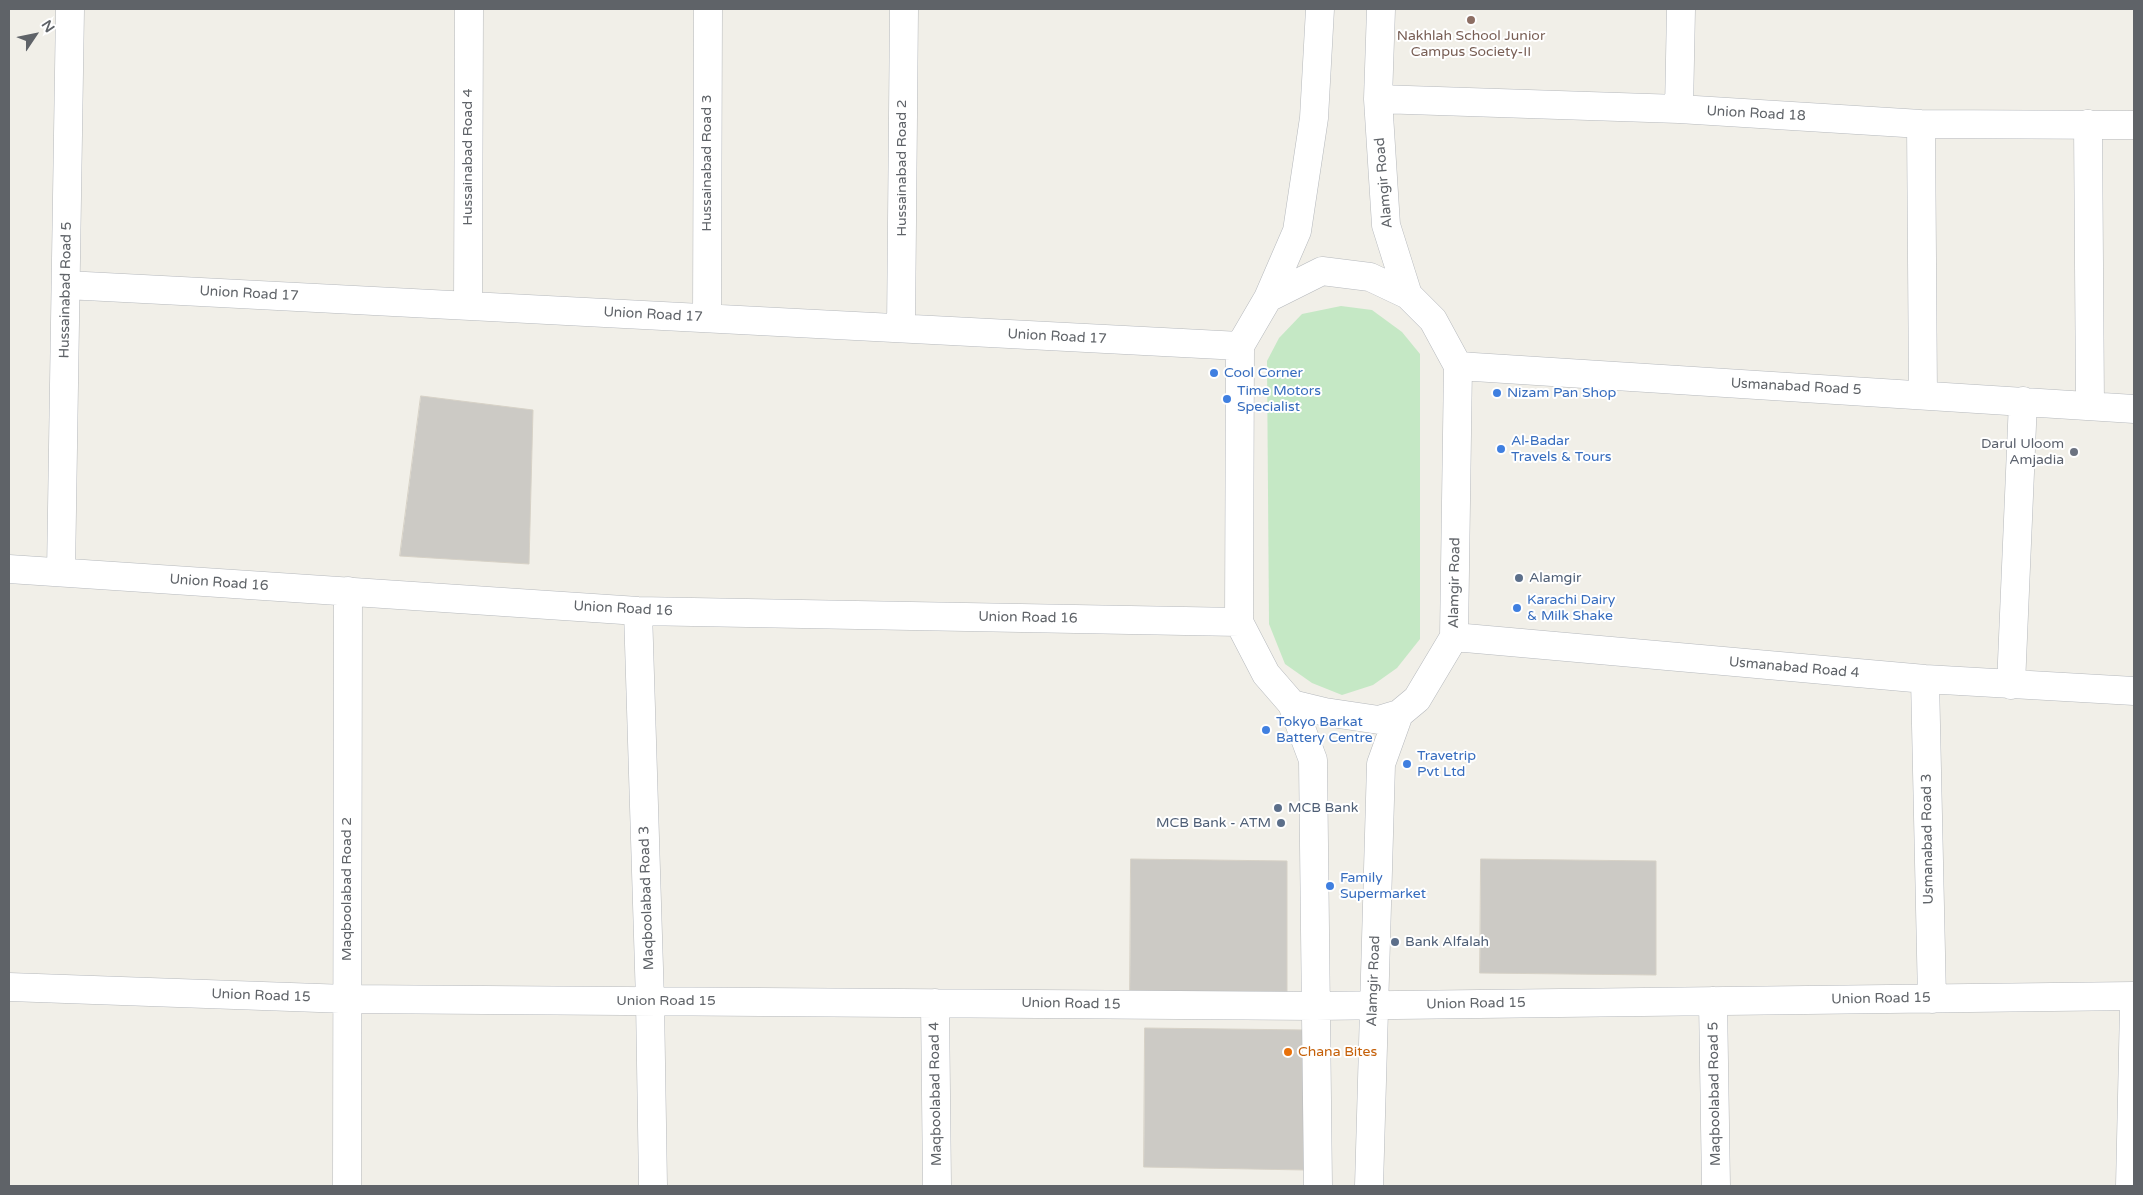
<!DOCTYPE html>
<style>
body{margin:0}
#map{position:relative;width:2143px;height:1195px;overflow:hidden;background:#f1efe8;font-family:"Varela Round",sans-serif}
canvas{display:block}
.frame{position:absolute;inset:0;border:10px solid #5f6368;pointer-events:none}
.north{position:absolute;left:10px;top:10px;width:50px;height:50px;-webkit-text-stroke:4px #fff;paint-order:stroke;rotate:56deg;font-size:14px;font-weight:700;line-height:20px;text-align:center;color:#5f6368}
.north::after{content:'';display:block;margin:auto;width:18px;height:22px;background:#5f6368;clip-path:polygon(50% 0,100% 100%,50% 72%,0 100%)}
</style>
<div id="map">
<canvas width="2143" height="1195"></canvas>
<div class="frame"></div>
<div class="north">N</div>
</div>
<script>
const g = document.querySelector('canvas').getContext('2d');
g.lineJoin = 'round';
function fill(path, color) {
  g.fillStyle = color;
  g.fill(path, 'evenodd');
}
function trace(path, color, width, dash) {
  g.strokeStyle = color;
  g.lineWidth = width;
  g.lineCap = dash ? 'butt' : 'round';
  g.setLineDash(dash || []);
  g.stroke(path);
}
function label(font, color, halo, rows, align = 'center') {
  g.font = font + ' "Varela Round",sans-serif';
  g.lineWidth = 4;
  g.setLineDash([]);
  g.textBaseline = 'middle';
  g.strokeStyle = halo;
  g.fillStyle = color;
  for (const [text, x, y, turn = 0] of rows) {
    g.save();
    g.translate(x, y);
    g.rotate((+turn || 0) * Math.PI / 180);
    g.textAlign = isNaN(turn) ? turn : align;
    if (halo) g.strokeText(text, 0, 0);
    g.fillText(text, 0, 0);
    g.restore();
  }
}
const green = new Path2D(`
 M1341 306 1372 310 1402 332 1420 354V639L1397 668 1373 685 1342 695 1312 683 1285 664 1269 624 1267 361 1279 338 1302 314Z`);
const building = new Path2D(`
 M421 396 533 410 529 564 400 556Z
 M1131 859 1287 861V992L1130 991Z
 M1481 859 1656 861V975L1480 973Z
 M1145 1028 1306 1030 1305 1170 1144 1167Z`);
const minor = new Path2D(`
 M1378 99 1679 109 1921 124 2134 125
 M1679 109 1681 9
 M1921 124 1923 395
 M2088 124 2090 405
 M66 285 1240 346
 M1268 298 1322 271 1370 277 1408 295
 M468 306 469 9
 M707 318 708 9
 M901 328 904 9
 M1458 366 2134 409
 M9 569 638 611 1239 622
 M61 572 70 9
 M638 611 650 1001 653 1186
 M1454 637 1925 679 2134 691
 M1925 679 1932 999
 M2011 685 2023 401
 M1292 704 1325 712 1379 720 1399 714
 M9 987 347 999 1315 1006 2134 996
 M1713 1001 1716 1186
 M935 1003 937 1186
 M347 1186 348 591
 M1318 1186 1313 760 1292 704 1266 674 1239 622 1240 346 1268 298 1297 231 1314 118 1320 9
 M1369 1186 1381 764 1399 714 1417 699 1454 637 1458 366 1433 320 1408 295 1386 225 1378 99 1381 9
 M2130 1186 2134 1007`);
const markers = [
 [1471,20,5,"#8d6e63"],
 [1214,373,5,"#3f7fe0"],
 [1497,393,5,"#3f7fe0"],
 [1227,399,5,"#3f7fe0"],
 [1501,449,5,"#3f7fe0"],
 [2074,452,5,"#6b7280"],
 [1519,578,5,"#5c6f8a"],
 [1517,608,5,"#3f7fe0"],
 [1266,730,5,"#3f7fe0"],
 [1407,764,5,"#3f7fe0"],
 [1278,808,5,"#5c6f8a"],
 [1281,823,5,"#5c6f8a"],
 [1330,886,5,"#3f7fe0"],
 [1395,942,5,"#5c6f8a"],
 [1288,1052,5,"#e8710a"]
];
const educationNames = [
 ["Nakhlah School Junior",1471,36],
 ["Campus Society-II",1471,52]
];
const streetNames = [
 ["Union Road 18",1756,114,3],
 ["Hussainabad Road 4",468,157,-90],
 ["Hussainabad Road 3",707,163,-90],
 ["Hussainabad Road 2",902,168,-90],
 ["Alamgir Road",1384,183,-95],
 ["Hussainabad Road 5",66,290,-89],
 ["Union Road 17",249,294,3],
 ["Union Road 17",653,315,3],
 ["Union Road 17",1057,337,3],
 ["Usmanabad Road 5",1796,387,3],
 ["Union Road 16",219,583,4],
 ["Alamgir Road",1455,583,-89],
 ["Union Road 16",623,609,3],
 ["Union Road 16",1028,618,1],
 ["Usmanabad Road 4",1794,668,5],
 ["Usmanabad Road 3",1928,839,-91],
 ["Maqboolabad Road 2",347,889,-90],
 ["Maqboolabad Road 3",647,898,-92],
 ["Alamgir Road",1374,981,-88],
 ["Union Road 15",261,996,2],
 ["Union Road 15",1881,999,-1],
 ["Union Road 15",666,1001],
 ["Union Road 15",1071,1004,1],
 ["Union Road 15",1476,1004,-1],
 ["Maqboolabad Road 4",936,1094,-91],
 ["Maqboolabad Road 5",1715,1094,-91]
];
const shopNames = [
 ["Cool Corner",1224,373],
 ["Time Motors",1237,391],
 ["Specialist",1237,407],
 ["Nizam Pan Shop",1507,393],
 ["Al-Badar",1511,441],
 ["Travels & Tours",1511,457],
 ["Karachi Dairy",1527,600],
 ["& Milk Shake",1527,616],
 ["Tokyo Barkat",1276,722],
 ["Battery Centre",1276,738],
 ["Travetrip",1417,756],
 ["Pvt Ltd",1417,772],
 ["Family",1340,878],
 ["Supermarket",1340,894]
];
const worshipNames = [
 ["Darul Uloom",2064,444],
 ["Amjadia",2064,460]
];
const serviceNames = [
 ["Alamgir",1529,578],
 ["MCB Bank",1288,808],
 ["MCB Bank - ATM",1271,823,"right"],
 ["Bank Alfalah",1405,942]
];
const foodNames = [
 ["Chana Bites",1298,1052]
];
fill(green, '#c5e8c5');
fill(building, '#cccac5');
trace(building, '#d6d1c6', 1);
trace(minor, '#b5b8bc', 29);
trace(minor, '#fff', 28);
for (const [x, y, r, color] of markers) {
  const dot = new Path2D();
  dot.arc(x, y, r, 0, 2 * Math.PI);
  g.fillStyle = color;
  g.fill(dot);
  trace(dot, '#fff', 2);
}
label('14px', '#785e54', '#fff', educationNames);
label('14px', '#5f6368', '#fff', streetNames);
label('14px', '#366cbe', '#fff', shopNames, 'left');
label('14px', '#5b616d', '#fff', worshipNames, 'right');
label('14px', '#4e5e75', '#fff', serviceNames, 'left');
label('14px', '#c56008', '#fff', foodNames, 'left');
</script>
